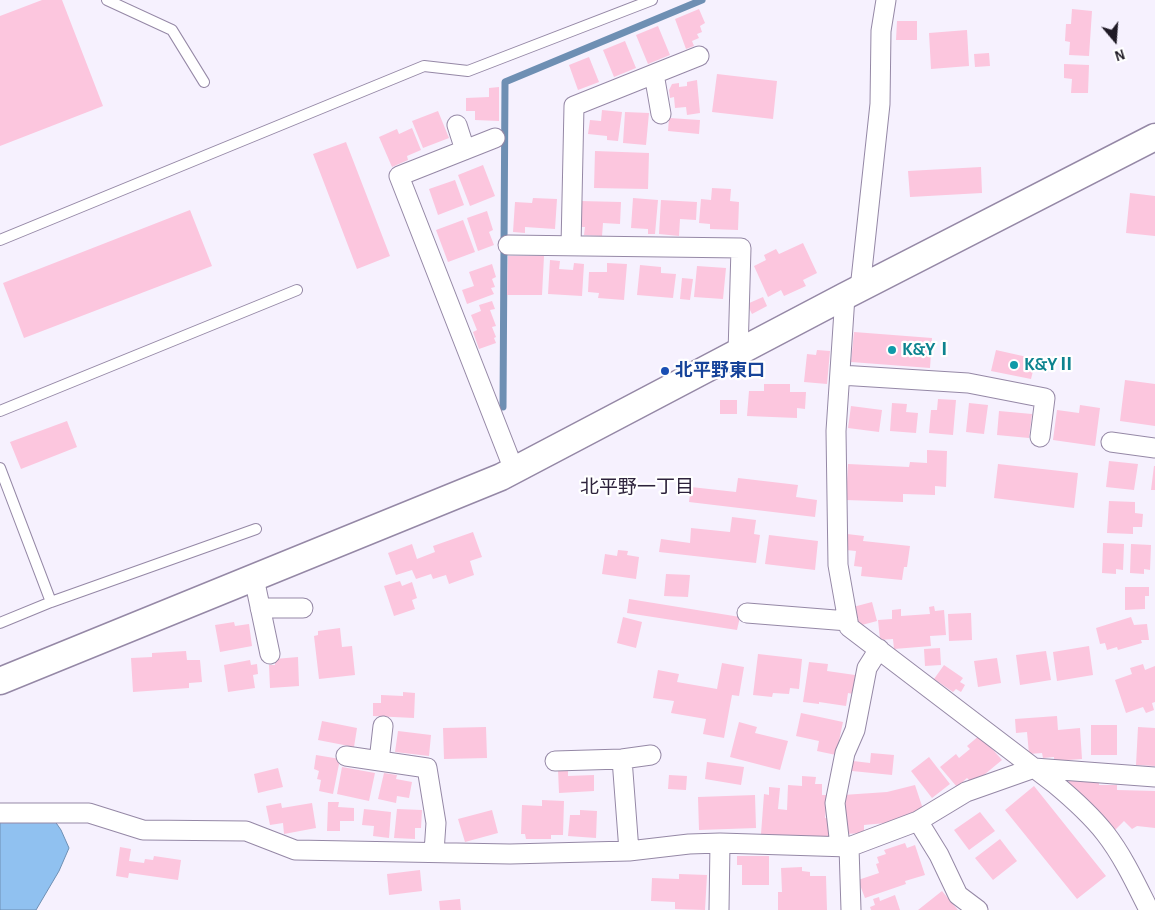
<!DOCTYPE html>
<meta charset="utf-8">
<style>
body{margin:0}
#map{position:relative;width:1155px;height:910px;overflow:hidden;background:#f6f1fe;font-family:"Alegreya Sans",sans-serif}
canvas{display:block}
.north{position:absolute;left:1090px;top:15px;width:50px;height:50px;-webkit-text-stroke:4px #fff;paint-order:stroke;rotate:162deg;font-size:14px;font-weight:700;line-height:20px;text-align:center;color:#1f1a25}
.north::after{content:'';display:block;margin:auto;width:18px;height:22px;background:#1f1a25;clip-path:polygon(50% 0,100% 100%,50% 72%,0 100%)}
</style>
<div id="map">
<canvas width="1155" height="910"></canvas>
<div class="north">N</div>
</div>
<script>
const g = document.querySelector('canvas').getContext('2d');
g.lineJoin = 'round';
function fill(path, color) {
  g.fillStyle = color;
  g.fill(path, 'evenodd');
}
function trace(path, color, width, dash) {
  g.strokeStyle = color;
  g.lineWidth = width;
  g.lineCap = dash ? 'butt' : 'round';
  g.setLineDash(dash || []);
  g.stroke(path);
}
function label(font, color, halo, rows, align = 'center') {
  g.font = font + ' "Alegreya Sans","Noto Sans JP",sans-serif';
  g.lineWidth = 4.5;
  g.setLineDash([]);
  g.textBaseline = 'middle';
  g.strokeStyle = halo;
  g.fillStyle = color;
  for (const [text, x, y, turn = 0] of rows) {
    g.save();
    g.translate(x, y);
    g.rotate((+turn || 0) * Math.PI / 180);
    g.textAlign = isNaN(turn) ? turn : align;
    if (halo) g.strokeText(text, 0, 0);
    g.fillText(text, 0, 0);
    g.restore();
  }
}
const water = new Path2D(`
 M50 814 61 830 69 848 59 871 36 910H0V815Z`);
const stream = new Path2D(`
 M503 407 505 82 702 0`);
const building = new Path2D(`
 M42 0H62L103 106 0 146V16Z
 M699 9 705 23 700 26 702 32 697 34 699 38 692 41 694 46 686 49 675 19Z
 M1072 9 1092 11 1089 56 1069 55 1070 42 1065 41 1066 24H1071Z
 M897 21H917V40H896Z
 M658 26 670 55 648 64 636 35Z
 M967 30 969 66 931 69 929 33Z
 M625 41 636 68 614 77 603 50Z
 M989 53 990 66 975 67 974 54Z
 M589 57 599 82 578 90 569 65Z
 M1064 64 1089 65 1088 93H1071L1072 79 1064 78Z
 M717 74 777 81 773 119 712 112Z
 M697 80 700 113 687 115 686 107 675 108 674 97 670 98 669 90 672 84 679 83V87L687 86V82Z
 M499 87V121L475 120V111H466V98L489 97V88Z
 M602 110 622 112 618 141 607 140V136L588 134 590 120 601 121Z
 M438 111 449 138 423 148 412 121Z
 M625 112 649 113 646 145 623 143Z
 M669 118 700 120 699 134 668 131Z
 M412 128 421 150 407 156 408 160 392 167 379 137 397 129 399 134Z
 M346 142 390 256 357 269 313 154Z
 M595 151 649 153 648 189 594 188Z
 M483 165 495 196 470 206 458 175Z
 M981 167 982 193 910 197 908 171Z
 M455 180 464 205 438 215 429 189Z
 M712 188 731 189 730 201 739 202 738 230 710 229V224L699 223 701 199 711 200Z
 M1130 193 1155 196V236L1126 233Z
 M533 198 557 199 555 229 525 227V233L513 232 515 202 532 203Z
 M633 198 658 200 655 234H648V229L631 228Z
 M661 200 697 202 696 220 680 219 679 236 659 234Z
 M580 201 621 202 620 224 603 223 602 236 584 235 585 227H579Z
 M190 210 212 266 24 338 3 283Z
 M487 211 493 230 489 232 494 245 478 251 467 218Z
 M463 220 475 252 448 262 436 230Z
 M803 243 817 273 803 280 806 286 784 296 781 290 768 297 754 266 766 260 764 255 776 249 779 254Z
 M508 256H544L542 295H507Z
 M550 260 560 261 559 269 573 270 574 263 584 264 582 296 548 294Z
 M607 263 627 264 624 300 598 298 599 293 588 292 589 272H607Z
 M492 264 496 277 492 279 495 287 491 288 494 294 467 304 462 290 474 286 469 272Z
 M640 265 661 267V273L676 274 673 298 637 295Z
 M697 266 726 268 723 299 694 297Z
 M682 278 693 279 690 300 680 299Z
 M763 297 767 306 752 314 747 304Z
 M492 301 495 309 490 310 496 326 492 327 496 337 494 338 496 343 479 349 473 332 477 330 471 315 481 311 479 305Z
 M854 332 932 338 930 368 851 362Z
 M817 350 830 351 827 384 804 382 807 354 816 355Z
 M996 350 1036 359 1031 379 991 371Z
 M1125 380 1155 384V426L1120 421Z
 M764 384H790V392H806L805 409 797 408V418L747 416 749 391H764Z
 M938 399 956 400 953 435 929 433 931 410H937Z
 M720 400H737V414H720Z
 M892 403 907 404 906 412 918 413 916 433 890 431Z
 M969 403 988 405 984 434 966 432Z
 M1080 405 1100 408 1095 446 1053 440 1057 410 1079 413Z
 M851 406 882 410 879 432 848 428Z
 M999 411 1032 414 1029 438 997 435Z
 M67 421 77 447 21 469 10 442Z
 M927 450 947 451 946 487 935 486V495L903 494V502L846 500 848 464 909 467 910 462 927 463Z
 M1109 461 1138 464 1134 490 1106 487Z
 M998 464 1078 473 1074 508 994 498Z
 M1154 466H1155V490H1151Z
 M738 478 798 485 796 497 817 500 815 517 689 502 691 487 736 492Z
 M1109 501 1135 502V513L1143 514 1142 527H1133V534L1107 533Z
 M732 517 756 520 754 534 760 535 756 563 659 552 661 539 690 543 691 528 730 532Z
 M473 532 482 557 470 561 474 575 449 584 446 575 433 579 431 574 416 579 412 570 396 575 388 553 412 544 417 559 435 552 433 546Z
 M847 534 864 536 863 541 910 546 907 567H904L902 580 861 576 862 567 854 566 856 551 846 550Z
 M769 535 818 541 815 570 765 564Z
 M1103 543 1124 544 1123 570 1116 569V574L1102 573Z
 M1131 544 1151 545 1150 570 1144 569V574L1130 573Z
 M618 550 628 551 627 555 639 557 636 579 602 574 605 554 617 556Z
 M666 574 690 575 688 597 664 596Z
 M400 581 402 586 412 582 417 598 412 600 415 609 394 616 384 586Z
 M1125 587H1149V596H1145V609L1125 610Z
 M629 599 740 617 737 630 627 613Z
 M872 602 877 621 858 626 853 607Z
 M934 606 935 611 944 610 946 635 930 636 931 646 894 649 893 639 880 640 878 620 892 619V610L901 609V616L930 614 929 607Z
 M971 613 972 640 949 641 948 614Z
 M623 617 642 622 636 648 617 643Z
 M1131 617 1134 625 1147 624 1149 640H1141L1142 643 1118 650 1117 647 1107 650 1105 643 1100 644 1096 628Z
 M234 622 235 626 249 624 252 646 220 652 215 625Z
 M340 628 342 647 352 646 355 675 319 679 314 636 318 635V631Z
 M1089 646 1093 675 1057 681 1053 652Z
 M940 648 941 665 925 666 924 649Z
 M186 651 187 660H200L202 682 189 683V688L133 692 131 658 152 657V653Z
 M1046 651 1051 680 1020 685 1016 655Z
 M758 654 802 659 799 689 790 688 789 694 773 693 772 697 753 695Z
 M298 657 299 686 270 688 269 665H275V659Z
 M997 658 1001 683 978 687 974 661Z
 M250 660 251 665 257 664 258 674 253 675 255 688 228 692 224 665Z
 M809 662 828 664 827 671 855 675 853 694 848 693 846 706 819 702V704L803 702Z
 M722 663 744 667 739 696 732 695 724 738 703 734 706 719 671 713 674 701 653 698 658 670 679 674 677 682 717 689Z
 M1143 664 1145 670 1155 666V702L1152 703 1154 710 1146 713 1143 707 1126 713 1115 680 1132 674 1130 668Z
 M944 665 963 678 960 682 965 685 961 692 956 689 953 692 934 679Z
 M403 692 415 693 414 718 373 716V703H381V695L403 696Z
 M801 713 843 722 836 755 817 751 819 741 796 736Z
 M1057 716 1058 730 1080 728 1082 759 1054 761V757L1043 758 1042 753 1029 754 1027 732 1016 733 1015 719Z
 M322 721 357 728 354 747 318 740Z
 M739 722 757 727 755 733 788 741 780 770 730 757Z
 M1091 725H1117V755H1091Z
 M486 727 487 758 444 759 443 728Z
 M1138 727 1155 728V766L1136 765Z
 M398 731 431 735 429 756 395 752Z
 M980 735 1002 760 973 784 967 778 957 787 940 767 956 754 959 758 970 749 967 746Z
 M871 753 894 755 892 775 852 771 853 761 870 763Z
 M316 755 340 759 333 794 319 791 321 780 317 779 319 771 314 769Z
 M929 757 950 784 932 798 911 771Z
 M707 762 744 767 741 785 705 779Z
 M342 767 375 773 369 801 337 794Z
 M278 768 283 787 258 793 254 774Z
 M568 769V776L594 775V791L559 793 558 770Z
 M384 773 397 775 396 779 412 782 409 798 397 796 396 803 378 799Z
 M669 775 687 776 686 790 668 789Z
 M802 776 816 777 815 784H822V795H827L825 818 830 819 828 839 761 834 764 794 769 795V787L780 788 778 809 787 810 788 785 802 786Z
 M1070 779H1099V785H1117V790L1155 791V828L1137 826 1132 829 1124 821 1113 832 1068 783Z
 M915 785 923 809 897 822 864 825V833L845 834 843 795 887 792Z
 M1034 786 1106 876 1077 899 1005 810Z
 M755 795 756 828 699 830 698 797Z
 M542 800 564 801 563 835H551V839H526L525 834H521L522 805 542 806Z
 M328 802H339L338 807 354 808V821H340V831H327Z
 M281 803 282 808 312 803 316 828 284 834 283 823 270 825 266 806Z
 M364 809 391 812 389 838 373 836 374 826 362 825Z
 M397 809 422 810 421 828H415V839L394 838Z
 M492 810 498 833 465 842 458 819Z
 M580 810 597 811 596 838 568 836 570 815H580Z
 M980 812 995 831 969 850 954 830Z
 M1000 839 1017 861 993 880 975 858Z
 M905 843 907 848 915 845 925 875 905 881 906 884 865 898 858 880 879 873 876 864 879 863 877 857 886 854 884 850Z
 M120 847 131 849 129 861 144 863 145 859 153 860 154 856 181 860 178 880 129 873 128 878 116 876Z
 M737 856H769V885H742V865H737Z
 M802 867V871L810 872V876H826L827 910H778V892H782L781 868Z
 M420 870 422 891 389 895 387 874Z
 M679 874 707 875 705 910 675 909V902L651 901 652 878 679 879Z
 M942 891 958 910H918Z
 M895 895 900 910H871L870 907 875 905 873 899 879 897 880 901Z
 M460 899 461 910H440L439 901Z`);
const lane = new Path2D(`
 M107 0 172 30 204 82
 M0 240 424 66 468 71 652 0
 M0 411 297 290
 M0 468 51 602
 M0 623 51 602 256 529`);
const street = new Path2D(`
 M654 74 661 114
 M457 125 465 150
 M495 138 399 176 514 470
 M508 245 741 248 738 353
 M571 246 574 106 699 56
 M860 289 880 104 881 31 886 0
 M845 296 836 431 838 565 849 627 1055 784C1073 799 1090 814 1105 833 1123 856 1136 884 1149 910
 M840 375 968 383 1045 398 1040 437
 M1111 442 1155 448
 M254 578 270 654
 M260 608H303
 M747 613 848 621
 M346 756 427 768 436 823 434 852
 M622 759 629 851
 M379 761 383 726
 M555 761 622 759 651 755
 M0 813H89L143 830 246 831 295 850 510 854 629 851 689 844 720 843 849 847 918 821 966 792 1034 768 1155 777
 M918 821 939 855 958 895 978 910
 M840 846 835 803 845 753 855 730 867 668 879 649
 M849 847 851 910
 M719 910 720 843`);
const secondary = new Path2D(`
 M0 681 501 477 845 296 1155 137`);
const markers = [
 [892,350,5,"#0f9aa8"],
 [1014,365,5,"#0f9aa8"],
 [665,371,5,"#1a4fb4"]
];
const cultureNames = [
 ["K&YⅠ",902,350],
 ["K&YⅡ",1024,365]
];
const transitNames = [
 ["北平野東口",675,371]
];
const neighbourhoodNames = [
 ["北平野一丁目",637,487]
];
fill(water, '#90c1f0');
trace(water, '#6e8fb3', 1);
trace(stream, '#6e8fb3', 7);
fill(building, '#fcc6de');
trace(lane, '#9588a6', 12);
trace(street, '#9588a6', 21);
trace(secondary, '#9588a6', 29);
trace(lane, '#fff', 10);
trace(street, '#fff', 19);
trace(secondary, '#fff', 26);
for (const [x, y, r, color] of markers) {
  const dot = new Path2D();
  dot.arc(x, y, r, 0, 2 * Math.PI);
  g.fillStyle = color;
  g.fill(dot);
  trace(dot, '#fff', 2);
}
label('bold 18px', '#0d838f', '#fff', cultureNames, 'left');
label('bold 18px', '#164399', '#fff', transitNames, 'left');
label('19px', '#2e233c', '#fff', neighbourhoodNames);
</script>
